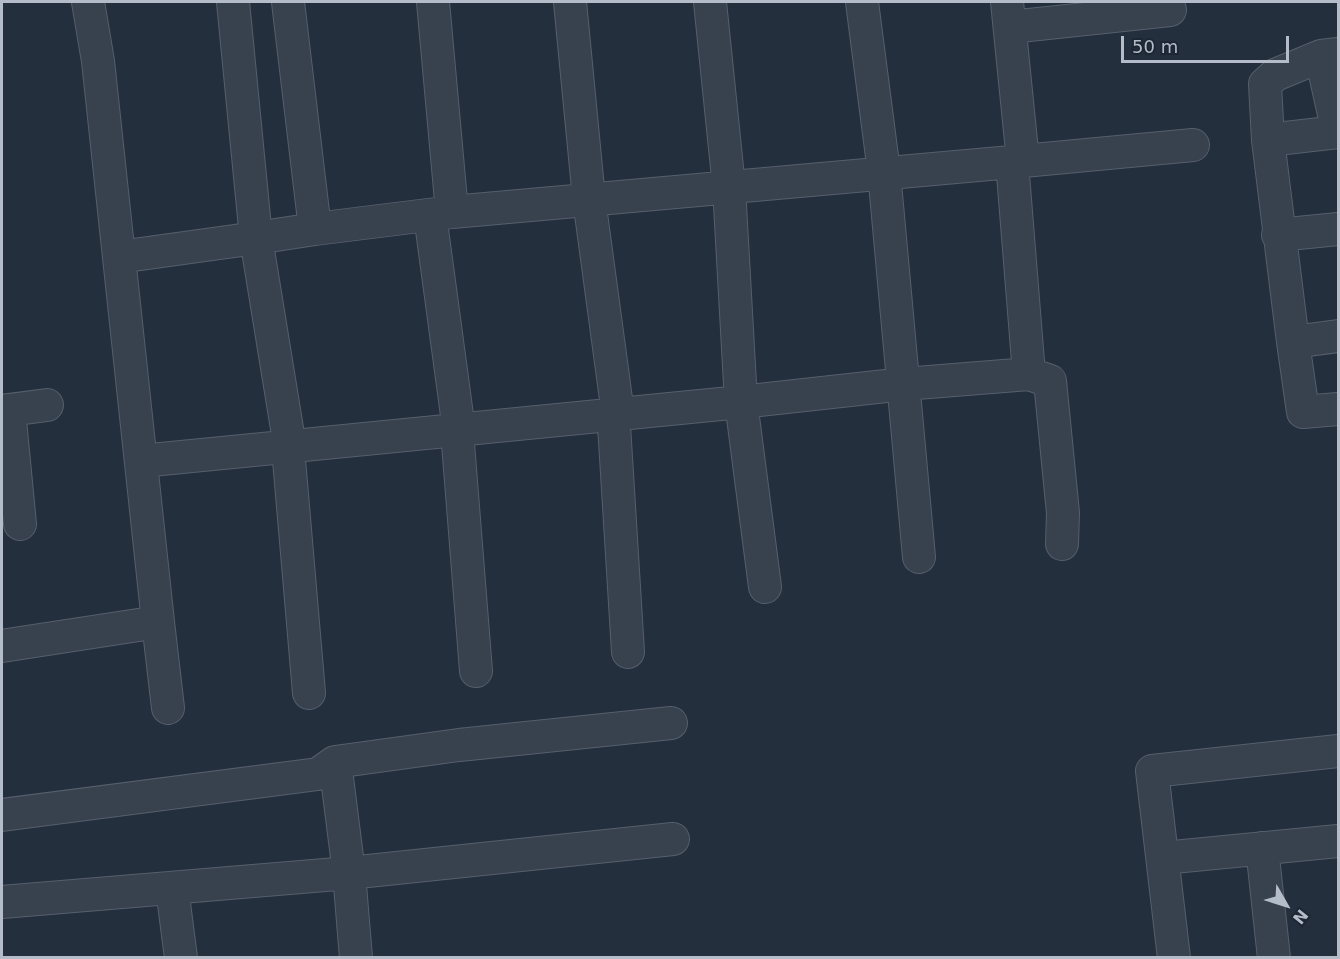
<!DOCTYPE html>
<style>
body{margin:0}
#map{position:relative;width:1340px;height:959px;overflow:hidden;background:#242f3e;font-family:"DejaVu Sans",sans-serif}
canvas{display:block}
.frame{position:absolute;inset:0;border:3px solid #b4bcc9;pointer-events:none}
.north{position:absolute;left:1256px;top:875px;width:60px;height:60px;-webkit-text-stroke:4px #1d2633;paint-order:stroke;rotate:129deg;font-size:16px;font-weight:700;line-height:24px;text-align:center;color:#b4bcc9}
.north::after{content:'';display:block;margin:auto;width:21px;height:27px;background:#b4bcc9;clip-path:polygon(50% 0,100% 100%,50% 72%,0 100%)}
.scale{position:absolute;left:1121px;top:36px;width:168px;height:27px;box-sizing:border-box;border:3px solid #b4bcc9;border-top:0;padding-left:8px;font-size:18px;line-height:21px;white-space:nowrap;color:#b4bcc9;-webkit-text-stroke:4px #1d2633;paint-order:stroke}
</style>
<div id="map">
<canvas width="1340" height="959"></canvas>
<div class="frame"></div>
<div class="north">N</div>
<div class="scale">50 m</div>
</div>
<script>
const g = document.querySelector('canvas').getContext('2d');
g.lineJoin = 'round';
function trace(path, color, width, dash) {
  g.strokeStyle = color;
  g.lineWidth = width;
  g.lineCap = dash ? 'butt' : 'round';
  g.setLineDash(dash || []);
  g.stroke(path);
}
const minor = new Path2D(`
 M233 2 256 238 315 229 452 212 1023 161 1007 2
 M288 2 315 229
 M433 2 452 212
 M570 2 589 199 618 414 616 415 614 425 628 652
 M710 2 729 187 741 402 765 587
 M862 2 884 172 919 557
 M1010 27 1170 10
 M1338 132 1268 140 1293 342 1338 336
 M1338 132 1321 56 1338 54
 M1268 140 1265 84 1275 75 1321 56
 M1023 161 1193 145
 M430 215 459 430 457 431 476 671
 M1278 235 1338 229
 M119 257 256 238 290 447 288 448 309 693
 M1293 342 1303 412 1338 409
 M1029 374 1050 381 1063 513 1062 544
 M9 410 20 524
 M2 411 47 405
 M141 461 741 402 904 384 1029 374 1012 162
 M158 622 168 708
 M2 646 158 622 98 61 88 2
 M335 762 349 873 356 958
 M2 815 318 774 335 762 459 745 671 723
 M1262 848 1274 958
 M1163 858 1338 841
 M172 888 181 958
 M2 902 349 873 673 839
 M1174 958 1152 771 1338 751`);
trace(minor, '#565f6c', 34);
trace(minor, '#38414e', 32);
</script>
